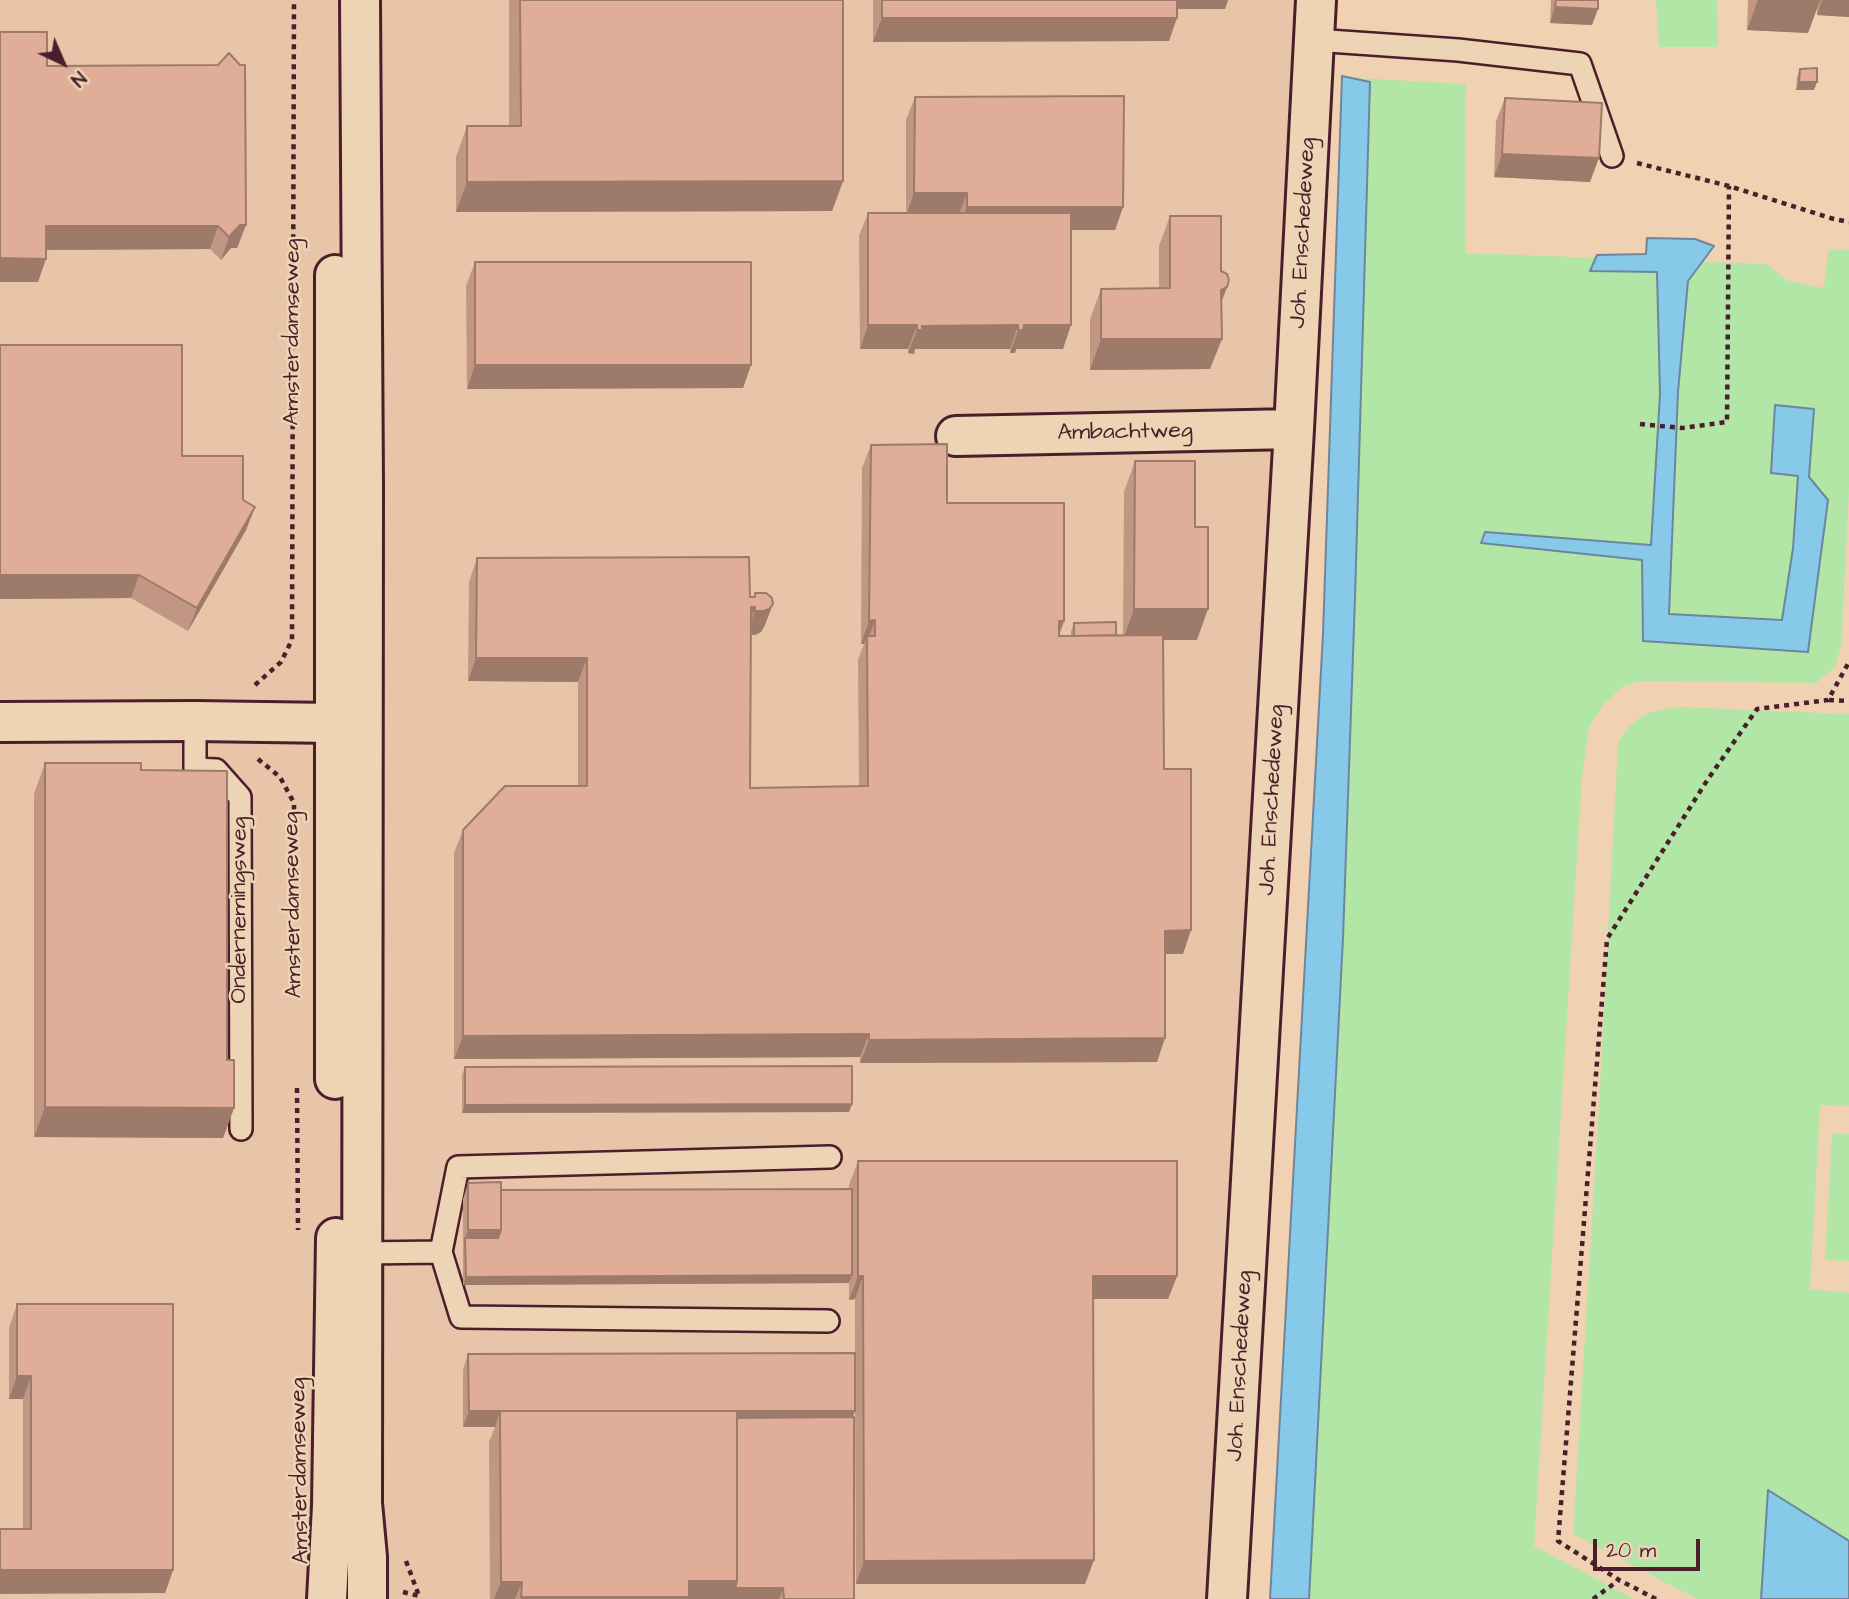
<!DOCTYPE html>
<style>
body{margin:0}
#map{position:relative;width:1849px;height:1599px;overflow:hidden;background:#f0d2b3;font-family:"Architects Daughter",sans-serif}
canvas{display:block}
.north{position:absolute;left:28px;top:28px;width:70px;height:70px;-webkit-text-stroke:5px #edd4b5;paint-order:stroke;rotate:136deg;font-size:19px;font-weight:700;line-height:28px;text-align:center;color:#4a1f2b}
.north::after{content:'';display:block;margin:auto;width:24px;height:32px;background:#4a1f2b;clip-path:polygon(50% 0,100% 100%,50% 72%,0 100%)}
.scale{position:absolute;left:1593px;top:1539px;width:107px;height:32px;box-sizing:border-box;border:4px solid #4a1f2b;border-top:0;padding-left:9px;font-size:21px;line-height:24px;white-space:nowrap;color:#4a1f2b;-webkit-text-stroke:5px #edd4b5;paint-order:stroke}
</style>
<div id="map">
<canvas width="1849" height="1599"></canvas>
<div class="north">N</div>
<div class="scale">20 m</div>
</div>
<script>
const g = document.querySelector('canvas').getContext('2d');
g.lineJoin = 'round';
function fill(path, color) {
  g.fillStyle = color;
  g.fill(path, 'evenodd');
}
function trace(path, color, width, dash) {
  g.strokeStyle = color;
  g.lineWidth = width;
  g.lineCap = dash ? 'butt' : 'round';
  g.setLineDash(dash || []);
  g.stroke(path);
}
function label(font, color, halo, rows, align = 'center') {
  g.font = font + ' "Architects Daughter",sans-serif';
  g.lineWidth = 5;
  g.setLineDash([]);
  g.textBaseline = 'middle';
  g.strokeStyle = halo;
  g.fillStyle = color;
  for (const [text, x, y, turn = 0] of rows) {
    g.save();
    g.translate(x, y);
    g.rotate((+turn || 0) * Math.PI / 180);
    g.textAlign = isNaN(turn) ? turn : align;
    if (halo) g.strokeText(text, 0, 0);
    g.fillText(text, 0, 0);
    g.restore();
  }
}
const built = new Path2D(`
 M0 0H1297L1273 444 1226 1599H0Z`);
const green = new Path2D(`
 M1656 0H1717L1718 47H1659Z
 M1357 78 1466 84 1465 253 1766 264 1788 281 1824 288 1828 250H1849V491L1841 647 1835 667 1816 683 1640 681 1622 687 1604 704 1589 727 1582 775 1534 1546 1634 1599H1286L1349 317Z
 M1682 707 1849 714V1106L1820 1105 1810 1289 1849 1293V1541L1769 1490 1761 1599H1697L1573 1534 1599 1104 1618 743C1636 713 1649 710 1682 707Z
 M1832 1133 1849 1134V1261L1825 1260Z`);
const water = new Path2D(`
 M1342 76 1370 82 1355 598 1343 938 1309 1599H1270L1323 634Z
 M1647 238 1695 239 1714 246 1688 281 1678 392 1669 614 1782 620 1793 548 1798 476 1771 473 1775 405 1814 409 1809 477 1828 500 1808 652 1643 641 1642 560 1481 543 1485 532 1651 545 1660 394 1657 272 1590 271 1597 255 1646 254Z
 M1768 1490 1849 1541V1599H1761Z`);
const path = new Path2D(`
 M1637 163 1729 186 1834 219 1849 222
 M1640 424 1682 428 1727 422 1729 186
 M255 685 281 662 292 640 294 0
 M1829 700 1849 701
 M258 759 280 777 294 803V834
 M297 1088 298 1230
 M406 1561 419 1596
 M403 1592 419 1596 421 1599
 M1593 1599 1619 1580
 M1656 1599 1619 1580 1558 1541 1607 939 1708 779 1757 709 1828 700 1849 662`);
const lane = new Path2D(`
 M1314 40 1458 50 1580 64 1612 156
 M195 721V769L216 770 240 797 241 1129
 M441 1252 458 1167 830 1157
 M362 1253 441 1252 461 1317 828 1321`);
const street = new Path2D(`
 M956 436 1294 429
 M0 722 195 721 334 723
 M1227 1599 1294 429 1316 0`);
const secondary = new Path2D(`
 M360 0 363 483 362 1503 367 1557V1599
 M335 275V1079
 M327 1599 332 1506 336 1238`);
const wall = new Path2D(`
 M509 0H843V181L832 211 456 212V157L467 126H509Z
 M873 0H1228L1225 9H1177L1169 41 873 42Z
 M1551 0H1598L1592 25 1550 23Z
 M1748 0H1849V17L1817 15V9L1808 33 1747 30Z
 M0 32 47 66 246 225 237 248H231L221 260 210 249 46 250 38 282H0Z
 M1800 69 1814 90H1796L1797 77Z
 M915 97 1123 207 1115 230H1071L1063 349H1016L1015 353H1010V349H915L914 354 908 353V349H860L859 236 868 213H906V120Z
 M1505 98 1590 182 1494 177 1496 121Z
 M1170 216 1221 302 1210 369 1090 370V319L1101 289 1159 288V246Z
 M475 262 751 365 743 388 467 389 466 286Z
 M0 345 182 456 243 500 255 507 246 530 188 631 131 598 0 599Z
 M871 445 947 503 1064 621 1059 636H1071V631L1074 623 1116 635H1123L1124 492 1135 461 1195 527 1197 640H1163L1164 769 1183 954H1165L1157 1062 860 1063V1057L454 1059V853L463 830 578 786V682L468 681 469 582 477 558 750 597H753L755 593 773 604 764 627 761 632 755 635H751L750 788 859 786 858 660 864 644H861L862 468Z
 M45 763 141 770 227 1060 234 1108 223 1138 34 1137V794Z
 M465 1067 852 1104 849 1112 462 1113V1075Z
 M858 1161 1177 1276 1168 1299H1093L1085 1584H856L855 1402V1411L853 1417 854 1599H490L489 1442 495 1427H463V1370L468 1354 855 1353V1299L849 1300V1282V1283L463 1285V1199L468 1183 501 1190 849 1189V1185Z
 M17 1304 173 1570 165 1593 23 1529V1399H9V1328Z`);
const shadedWall = new Path2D(`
 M1172 0H1228L1225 9H1169Z
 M1758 0H1820L1808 33 1747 30Z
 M1822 0H1849V17L1817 15Z
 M1555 7 1598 9 1592 25 1550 23Z
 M882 18H1177L1169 41 873 42Z
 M1799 82H1817L1814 90H1796Z
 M1502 154 1599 158 1590 182 1494 177Z
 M843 181 832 211 456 212 467 182Z
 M914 193H967L958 216H906Z
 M967 207H1123L1115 230H958Z
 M240 225H246L237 248H231L221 260 229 237Z
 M46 226H218L210 249 38 250Z
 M0 258 46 259 38 282H0Z
 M1227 287 1216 317 1221 290Z
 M868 325H917L908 349H860Z
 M1018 325 1010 349H915L914 354 908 353 917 330 922 326Z
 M1024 325H1071L1063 349H1016L1015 353H1010L1018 330Z
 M1101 339H1222L1210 369 1090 370Z
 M475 365H751L743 388 467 389Z
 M255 507 246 530 188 631 197 608Z
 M0 575H139L131 598 0 599Z
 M773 604 764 627 761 632 755 635 746 634 755 611Z
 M751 607H755L747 630Z
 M1134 609H1208L1197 640H1123Z
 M875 620 867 642V636L864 644H861L869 621Z
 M1059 621H1064L1055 644Z
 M476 658H587L578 682 468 681Z
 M1191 930 1183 954H1156L1165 931Z
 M869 1034 860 1057 454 1059 463 1036Z
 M1165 1038 1157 1062 860 1063 869 1040Z
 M852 1104 849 1112 462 1113 465 1105Z
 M45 1107 234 1108 223 1138 34 1137Z
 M468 1230H501L495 1246 465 1238Z
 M852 1275 849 1283 463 1285 466 1277Z
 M858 1276H863L855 1299 849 1300Z
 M1093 1276H1177L1168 1299H1084Z
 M17 1376H31L23 1399H9Z
 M469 1411H855L849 1426 500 1411 495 1427H463Z
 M1094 1560 1085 1584H856L864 1561Z
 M0 1570H173L165 1593 0 1594Z
 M689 1581H737L783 1588 779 1599H521V1597Z
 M501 1582H522L515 1599H494Z`);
const building = new Path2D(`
 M520 0H843V181L467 182V126H521Z
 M882 0H1177V18H882Z
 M1556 0H1598V9L1555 7Z
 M1765 0H1819V2Z
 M0 32H47V66L218 65 229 53 240 65H245L246 225H240L229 237 218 226H46V259L0 258Z
 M1817 68V82H1799L1800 69Z
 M1124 96 1123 207H967V193H914L915 97Z
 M1505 98 1602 103 1599 158 1502 154Z
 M868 213H1071V325H1024L1023 330H1018V325L922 326V330H917V325H868Z
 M1170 216H1221V271L1227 274 1229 280 1227 287 1221 290 1222 339H1101V289L1170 288Z
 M475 262H751V365H475Z
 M0 345H182V456H243V500L255 507 197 608 139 575H0Z
 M947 444V503H1064V621H1059V636L1163 635 1164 769H1191V930L1165 931V1038L869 1040V1034L463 1036V830L505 786H587V658H476L477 558 749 557 750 597H755V593H766L772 598 773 604 769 609 763 611H755V607H751L750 788 868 786 867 636H875V620L869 621 871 445Z
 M1135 461H1195V527H1208V609H1134Z
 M1116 622V635L1074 636V623Z
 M45 763H141V770L227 771V1060H234V1108L45 1107Z
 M852 1066V1104L465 1105V1067Z
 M858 1161H1177V1276H1093L1094 1560 864 1561 863 1276H858Z
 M501 1182V1230H468V1183Z
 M852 1189V1275L466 1277 465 1238H498L501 1230V1190Z
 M17 1304H173V1570H0V1529H31V1376H17Z
 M855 1353V1411H469L468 1354Z
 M500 1411H737V1581H689V1597H521L522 1582H501Z
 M854 1417V1599H784L783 1588H735L737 1581V1418Z`);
const streetNames = [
 ["Joh. Enschedeweg",1304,233,-87],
 ["Amsterdamseweg",293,332,-90],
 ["Ambachtweg",1125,433,-1],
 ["Joh. Enschedeweg",1273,800,-87],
 ["Amsterdamseweg",294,905,-91],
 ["Ondernemingsweg",240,910,-90],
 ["Joh. Enschedeweg",1241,1366,-87],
 ["Amsterdamseweg",301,1471,-91]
];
fill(built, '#e8c4a8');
fill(green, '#b2e6a7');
fill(water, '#87c9e8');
trace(water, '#6f859c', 2);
trace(lane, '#4a1f2b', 26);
trace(street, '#4a1f2b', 44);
trace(secondary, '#4a1f2b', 44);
trace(path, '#4a1f2b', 4.5, [5, 5]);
trace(lane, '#edd4b5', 21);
trace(street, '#edd4b5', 38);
trace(secondary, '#edd4b5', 38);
fill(wall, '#c19683');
fill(shadedWall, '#9d7a6a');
fill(building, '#e0ae98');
trace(building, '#9d7a6a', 2);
label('23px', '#4a1f2b', '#edd4b5', streetNames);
</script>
